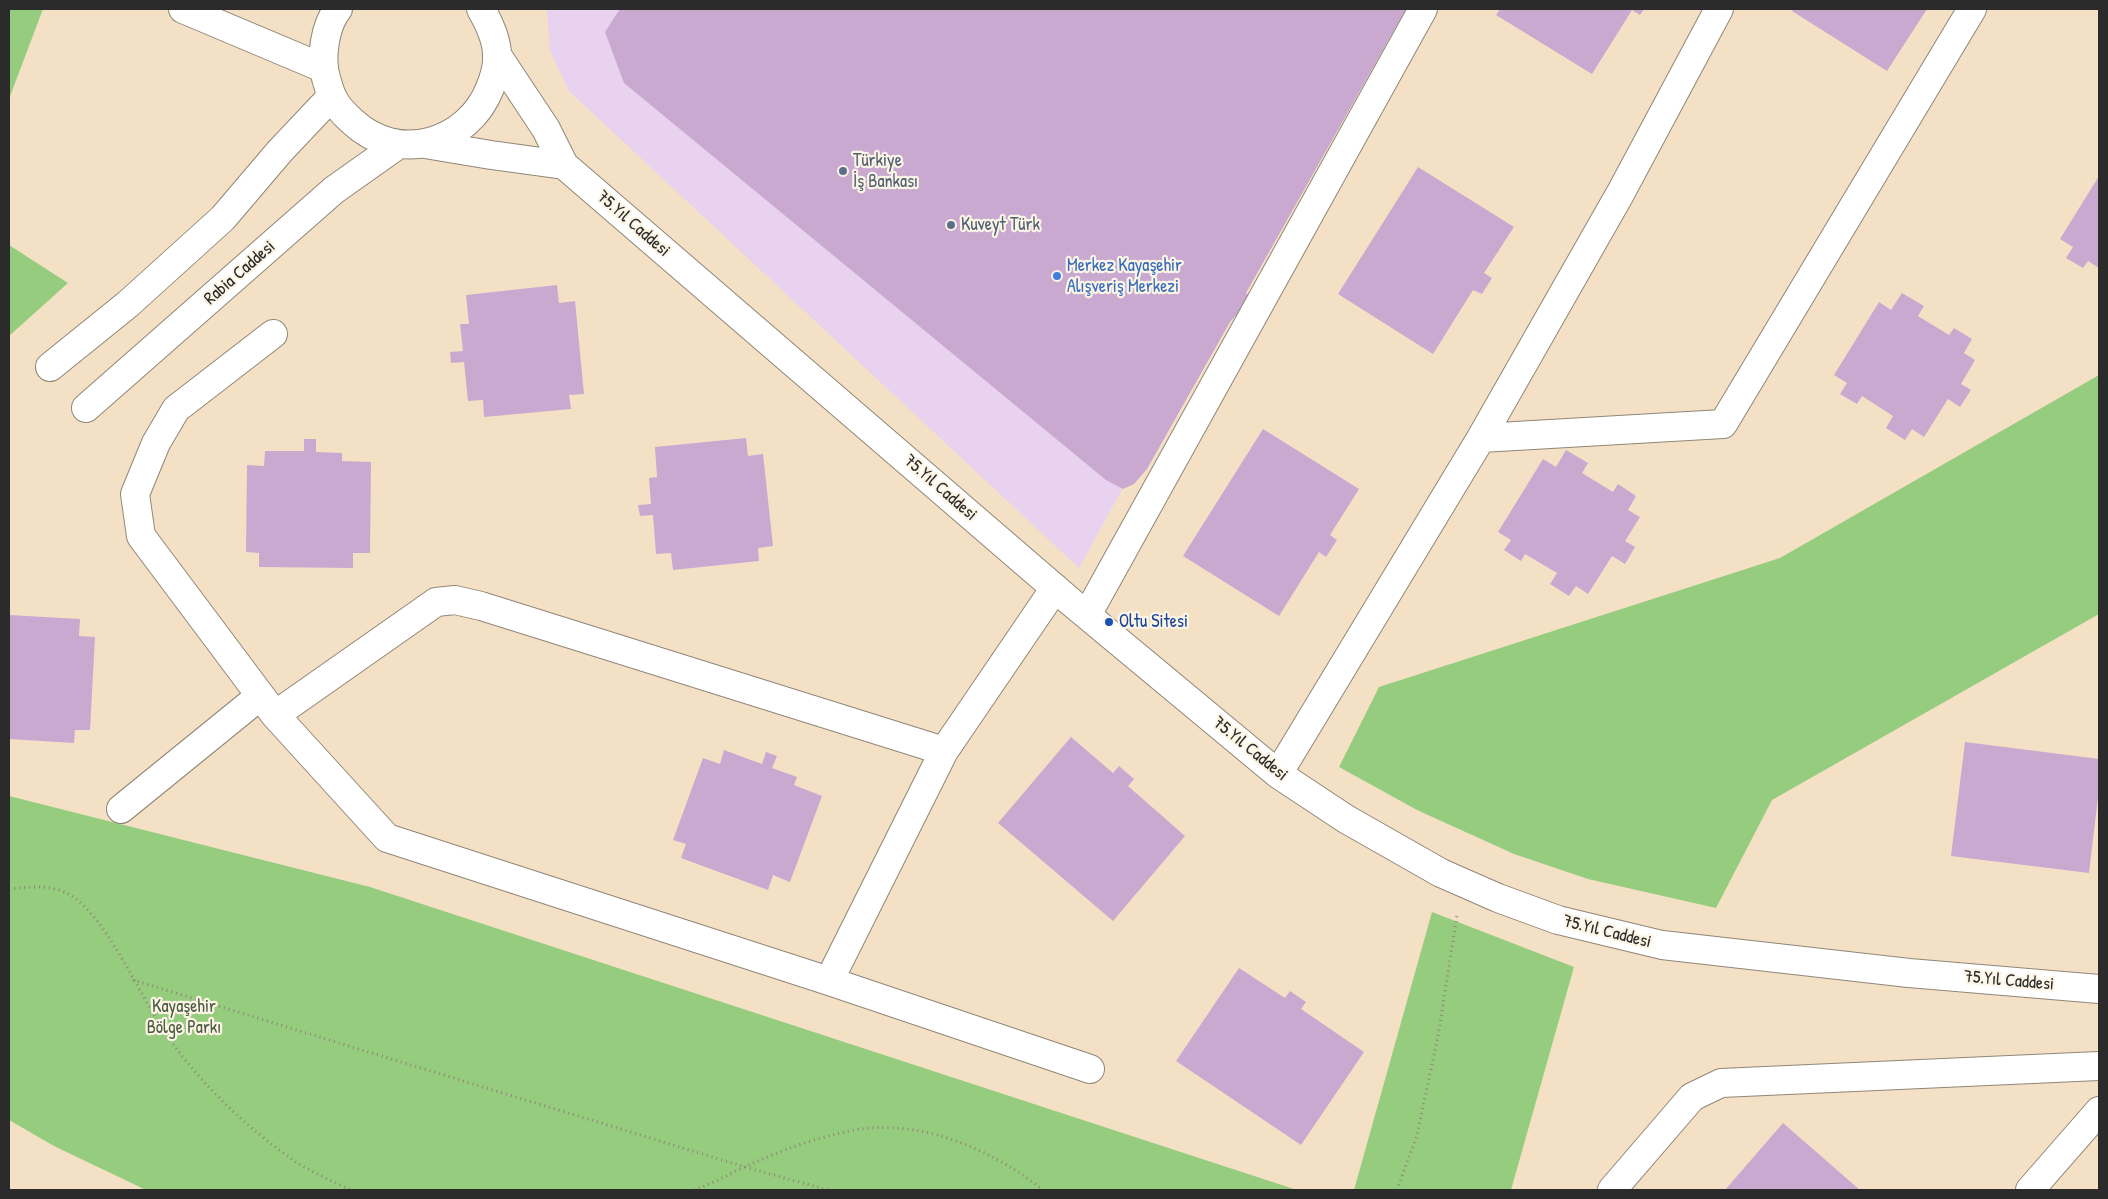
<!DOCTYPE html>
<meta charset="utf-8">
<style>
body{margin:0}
#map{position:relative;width:2108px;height:1199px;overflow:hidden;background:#f4e1c5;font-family:"Patrick Hand",sans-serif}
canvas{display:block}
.frame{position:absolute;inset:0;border:10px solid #2b2b2b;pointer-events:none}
</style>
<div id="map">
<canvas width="2108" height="1199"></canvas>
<div class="frame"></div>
</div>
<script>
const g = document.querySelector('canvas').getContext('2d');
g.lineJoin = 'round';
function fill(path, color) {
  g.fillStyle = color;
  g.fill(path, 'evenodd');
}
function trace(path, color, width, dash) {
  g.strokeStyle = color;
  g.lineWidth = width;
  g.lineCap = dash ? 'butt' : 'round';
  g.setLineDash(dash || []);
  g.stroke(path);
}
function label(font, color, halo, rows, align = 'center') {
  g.font = font + ' "Patrick Hand",sans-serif';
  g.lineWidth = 4.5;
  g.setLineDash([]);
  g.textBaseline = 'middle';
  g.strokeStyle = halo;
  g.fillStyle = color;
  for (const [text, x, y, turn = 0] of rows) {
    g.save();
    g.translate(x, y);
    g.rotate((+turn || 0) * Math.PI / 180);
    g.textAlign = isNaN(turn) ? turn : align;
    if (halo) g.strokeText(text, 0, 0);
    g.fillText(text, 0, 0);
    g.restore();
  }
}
const built = new Path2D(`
 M547 9H1385L1079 568 569 91 550 51Z`);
const green = new Path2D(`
 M9 9H43L9 99Z
 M9 245 68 283 9 336Z
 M2099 375V614L1772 800 1716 908 1588 879 1514 854 1417 810 1339 767 1379 687 1780 558Z
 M9 796 370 887 1297 1190H146L54 1146 9 1120Z
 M1432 912 1574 967 1511 1190H1354Z`);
const building = new Path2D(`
 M620 9H1406L1246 293 1251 298 1230 322 1147 469 1134 484 1123 489 1106 480 624 83 605 32Z
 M1500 9H1644L1640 15 1632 10 1592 74 1496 15Z
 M1793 9H1927L1887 71 1792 11Z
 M1418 167 1514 227 1484 273 1492 278 1482 294 1473 290 1433 354 1338 294Z
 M2099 176V268L2088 261 2083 268 2066 258 2073 247 2060 239Z
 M557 285 559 303 575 301 584 394 569 395 571 409 484 417 483 400 468 401 464 362 451 363 450 352 463 351 460 324H469L466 295Z
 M1902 293 1924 306 1918 316 1949 335 1954 328 1972 339 1964 353 1975 360 1961 384 1971 390 1960 407 1948 399 1924 437 1912 429 1905 440 1886 428 1893 416 1862 396 1857 404 1840 394 1847 383 1834 375 1879 302 1891 310Z
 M1263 429 1359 489 1330 535 1337 540 1326 557 1319 552 1279 616 1183 556Z
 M746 438 748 456 763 454 773 546 758 548 759 561 673 570 671 553 656 554 653 515 640 516 638 505 651 504 649 478 657 477 655 447Z
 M304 439H316V452L342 453V461L371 462 370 553H353V568L259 567V553L246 552 247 465 264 466 265 451H304Z
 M1566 450 1588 463 1582 473 1613 492 1618 484 1636 496 1628 510 1640 517 1625 541 1635 547 1625 564 1612 556 1588 594 1576 586 1569 596 1550 584 1557 573 1525 554 1521 561 1504 550 1511 540 1498 532 1543 459 1556 467Z
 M9 615 80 619 79 636 95 637 90 730H75L74 743 9 739Z
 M1071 737 1113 773 1119 766 1134 779 1128 786 1185 836 1113 921 998 823Z
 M1965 742 2099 759V789L2089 873 1951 856Z
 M724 750 762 764 766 752 777 756 772 768 797 777 794 785 822 796 790 882 773 875 768 890 681 858 686 844 673 840 703 758 720 764Z
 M1239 968 1285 998 1290 991 1306 1002 1301 1009 1364 1052 1301 1145 1176 1061Z
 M1783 1123 1860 1190H1725Z`);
const path = new Path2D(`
 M9 889C38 886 60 883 83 905 112 933 137 988 159 1023 192 1076 245 1127 296 1162 313 1173 333 1181 350 1190
 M133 980 745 1167 828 1190
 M694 1190C718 1182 739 1168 763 1159 789 1147 832 1133 861 1129 925 1120 994 1151 1043 1190
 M1397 1190 1417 1135 1438 1036 1457 915`);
const minor = new Path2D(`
 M183 9 323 68
 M338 9C325 25 320 58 326 78 328 84 329 90 332 96 336 106 345 115 353 122 398 164 468 144 490 88 494 78 498 66 497 55 497 39 489 23 481 9
 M497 55 546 129 564 165 1071 602 1278 774 1346 819 1441 873 1498 898 1558 920 1662 945 1909 973 2099 989
 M425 144 491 155 564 165
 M273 334 176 409 156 443 135 494 141 536 275 715 436 602 455 600 481 606 944 751
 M50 367 128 304 223 218 280 151 332 96
 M86 408 334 190 399 144
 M1481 438 1723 424 1972 9
 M1087 615 1423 9
 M275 715 387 838 829 981 1090 1069
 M1278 774 1481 438 1620 194 1719 9
 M121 809 260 696
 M829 981 944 751 1055 588
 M1612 1190 1692 1097 1721 1083 2099 1066
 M2030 1190 2099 1111`);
const markers = [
 [843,171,5,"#5c6f8a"],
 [951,225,5,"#5c6f8a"],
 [1057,276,5,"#3f7fe0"],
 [1109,622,5,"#1a4fb4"]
];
const serviceNames = [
 ["Türkiye",853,161],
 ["İş Bankası",853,182],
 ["Kuveyt Türk",961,225]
];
const streetNames = [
 ["75.Yıl Caddesi",633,224,41],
 ["Rabia Caddesi",240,273,-41],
 ["75.Yıl Caddesi",940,488,41],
 ["75.Yıl Caddesi",1250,749,39],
 ["75.Yıl Caddesi",1607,932,14],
 ["75.Yıl Caddesi",2009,981,5]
];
const shopNames = [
 ["Merkez Kayaşehir",1067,266],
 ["Alışveriş Merkezi",1067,287]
];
const transitNames = [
 ["Oltu Sitesi",1119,622]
];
const parkNames = [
 ["Kayaşehir",184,1007],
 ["Bölge Parkı",184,1028]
];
fill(built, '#e8d2ef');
fill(green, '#95cc7e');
fill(building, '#c9a9d0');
trace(minor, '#908678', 30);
trace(path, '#908678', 3, [1, 4]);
trace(minor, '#fff', 28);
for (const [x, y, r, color] of markers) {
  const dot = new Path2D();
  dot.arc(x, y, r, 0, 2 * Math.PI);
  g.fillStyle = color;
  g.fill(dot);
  trace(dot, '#fcf5e5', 2);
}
label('18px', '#4e5e75', '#fcf5e5', serviceNames, 'left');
label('18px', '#2b2b2b', '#fcf5e5', streetNames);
label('18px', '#366cbe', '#fcf5e5', shopNames, 'left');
label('18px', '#164399', '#fcf5e5', transitNames, 'left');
label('18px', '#4b5b44', '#fcf5e5', parkNames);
</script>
